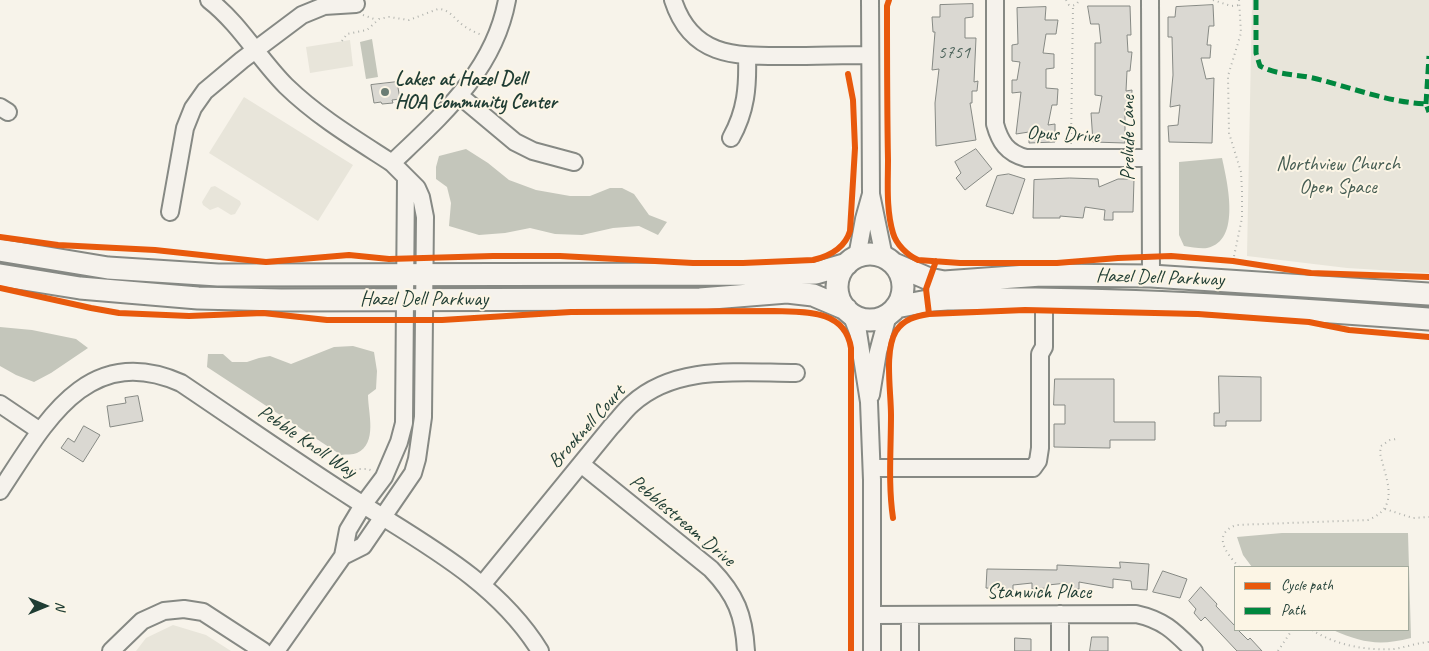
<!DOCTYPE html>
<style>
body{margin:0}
#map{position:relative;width:1429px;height:651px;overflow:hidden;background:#f7f3ea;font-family:Caveat,sans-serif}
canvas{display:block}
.legend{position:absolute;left:1234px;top:566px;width:175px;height:65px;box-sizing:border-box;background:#fcf5e5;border:1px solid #a4ab9e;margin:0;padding:6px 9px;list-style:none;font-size:15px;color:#1f3d34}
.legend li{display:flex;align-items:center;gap:10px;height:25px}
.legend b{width:25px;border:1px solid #a4ab9e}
.north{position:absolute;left:20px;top:581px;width:50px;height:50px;-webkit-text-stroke:4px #fcf5e5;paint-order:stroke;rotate:90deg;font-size:14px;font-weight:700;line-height:20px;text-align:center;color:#1f3d34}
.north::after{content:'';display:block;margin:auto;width:18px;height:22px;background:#1f3d34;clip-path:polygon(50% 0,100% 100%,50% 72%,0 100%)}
</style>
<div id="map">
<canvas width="1429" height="651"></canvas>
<ul class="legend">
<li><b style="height:6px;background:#e8590c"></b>Cycle path</li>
<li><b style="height:6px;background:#00873e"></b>Path</li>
</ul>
<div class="north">N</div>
</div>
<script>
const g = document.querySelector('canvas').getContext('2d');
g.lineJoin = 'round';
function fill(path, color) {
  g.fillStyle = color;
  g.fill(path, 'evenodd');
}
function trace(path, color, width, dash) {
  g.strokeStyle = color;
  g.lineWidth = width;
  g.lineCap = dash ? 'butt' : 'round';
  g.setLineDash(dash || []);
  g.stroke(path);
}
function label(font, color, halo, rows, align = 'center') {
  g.font = font + ' Caveat,sans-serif';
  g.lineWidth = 4;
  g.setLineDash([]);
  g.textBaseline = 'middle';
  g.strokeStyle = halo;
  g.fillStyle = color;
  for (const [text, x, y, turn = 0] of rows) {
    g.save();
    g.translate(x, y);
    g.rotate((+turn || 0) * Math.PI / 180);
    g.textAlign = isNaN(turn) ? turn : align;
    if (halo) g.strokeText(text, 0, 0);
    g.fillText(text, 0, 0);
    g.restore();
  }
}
const green = new Path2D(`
 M1252 0H1429V273L1347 268 1247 256Z
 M350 40 353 66 310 73 306 47Z
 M244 97 353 165 318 221 209 153Z
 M215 186 240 201 241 204 235 214 231 215 218 207 210 210 203 205 202 202 211 187Z
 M173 625 206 635 231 651H136L146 638Z`);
const water = new Path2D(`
 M372 39 378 77 366 79 360 42Z
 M466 149 488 163 509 180 536 190 570 196H590L610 188H622L634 194 649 215 667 222 658 235 639 226 613 228 582 235 555 234 530 228 505 233 479 235 449 226 451 203 447 187 436 179V167L439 156Z
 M1222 158C1227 181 1242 241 1207 248 1201 249 1191 247 1184 246L1179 235V162Z
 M0 327 32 330 76 339 88 348 51 373 34 382 16 375 0 366Z
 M353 346 374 352 377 371 376 389 368 395C368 413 378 443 357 453 353 455 346 454 341 455L207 367 208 354H223L232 362H247L259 358 270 356 291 364 334 347Z
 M1282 533H1408L1411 638C1379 646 1363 643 1333 630H1408V567H1252L1243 555 1237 537Z`);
const building = new Path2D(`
 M973 4V17L965 18V38H976L974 82 978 81 977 91H972V103H970L976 140 936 146 935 103 939 69 932 70 935 32H933L932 17H940V5Z
 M1213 5 1214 26H1209L1207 45H1211L1210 58H1201L1206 79 1214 78 1212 143 1169 142 1168 126 1178 125 1180 105 1170 107 1173 75 1172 37H1168V17H1175L1176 7Z
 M1088 6H1130L1131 35H1127L1128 52H1132L1130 71H1127L1126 91 1132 90 1131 107 1125 108V143L1093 142 1091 113H1099L1102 96 1095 95V43H1101L1099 24H1091Z
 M1046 7 1045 20H1058L1056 34H1046L1043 53 1054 54V68L1046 69V88L1058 89 1057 105H1052L1048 125 1055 124V142L1029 143V132L1016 134 1021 92 1012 93V80H1017L1020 62 1012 61V45L1018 44 1017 8Z
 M397 82 400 99 392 100 393 103 382 104 381 102 374 103 371 85Z
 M976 149 992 169 965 190 956 178 961 173 955 162Z
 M1009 174 1025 179 1013 214 986 206 997 176Z
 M1070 178 1098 179 1099 187 1118 179H1134L1133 212H1113V220H1104L1105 210 1085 207 1083 218 1060 216V218H1033L1034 180Z
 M1219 376 1261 377V421H1226V426H1214V413H1219Z
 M1055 379H1114V422H1155V440H1110V448L1054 447V424H1065V405H1054Z
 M138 396 143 421 110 427 107 406 126 403 125 398Z
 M84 426 100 435 83 462 61 448 68 438 74 442Z
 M1120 562 1149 564 1147 590 1132 589 1131 581 1113 579V588L1079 582V589H1067V583L1048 585V588L1032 589V583L1013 585V590L986 588 987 569 1057 570V565L1120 568Z
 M1163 571 1187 579 1180 598 1153 592Z
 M1201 587 1217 604 1216 606 1235 626V630H1238L1248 640 1250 638 1262 651H1237L1205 617 1201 621 1194 613 1196 609 1189 601Z
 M1092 637H1108V651H1090Z
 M1015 638 1031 639V651H1015Z`);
const path = new Path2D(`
 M1066 0 1069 5C1074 6 1077 5 1079 0
 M1213 0 1231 6 1240 5
 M363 15 377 20
 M342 41 347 34 367 30 379 19 389 17 409 20 438 9C450 9 455 20 464 26 470 30 476 33 482 35
 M1071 144 1073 5
 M1233 261 1242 218V191L1241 172 1229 133 1228 76 1241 33 1239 0
 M349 478 356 469H368L373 471
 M1385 509 1413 518 1429 517
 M1239 567C1227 554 1211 535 1236 525L1368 520C1401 507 1386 480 1380 453L1381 446 1390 440 1396 439
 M1312 630C1335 645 1367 651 1394 649 1406 647 1417 643 1429 642
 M1278 651 1292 630`);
const minor = new Path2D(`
 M209 0C240 24 259 59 286 86 318 117 355 139 392 163L417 188 421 197 425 217 423 417 417 459 413 473 363 546 343 556
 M673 0C692 59 738 56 789 56 816 56 843 55 870 55
 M870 0 871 194 884 257
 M995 0V124C1000 142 1007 153 1026 158H1150
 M1150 0 1151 276
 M460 96 515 142 533 151 574 162
 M0 107 8 112
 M731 138C746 111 748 87 747 56
 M392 163C442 115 494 71 507 0
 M170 212 185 128 193 108 205 91 242 60 302 15 324 6 356 4
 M857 257 864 219 871 194
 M851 314 858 332 869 402 872 480V651
 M871 395 878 352 888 315
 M0 404 40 431
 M581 464 711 569C736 595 744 615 746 651
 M872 468H1033L1038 461 1040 448V354L1044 347V299
 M0 491C44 425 86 341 181 383 239 422 296 462 354 499 421 542 497 581 540 651
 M482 585 611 427C618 420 624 411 632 404 676 364 741 373 796 373
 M1060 614V651
 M872 615 1136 614C1164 620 1175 632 1194 651
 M111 651 142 621 164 611 184 609 203 612 263 651
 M276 651 343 556 348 530 363 505 384 477 399 442 404 423 406 177
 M910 651V615`);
const major = new Path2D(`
 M0 250 108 268 218 275 786 274 816 273 847 264
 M837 287a33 33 0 1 1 66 0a33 33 0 1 1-66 0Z
 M894 264 929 279 944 282 1041 275 1151 276 1429 294
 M0 275 80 288 198 298 281 300 700 299 787 292 813 295 846 309
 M896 307 933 300 947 299C1108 297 1268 307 1429 319`);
const quiet = new Path2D(`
 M1256 0V53L1260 66C1277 75 1294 74 1313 78 1350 87 1387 102 1426 104L1429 112
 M1426 104 1429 56`);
const cycleway = new Path2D(`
 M889 0 887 6C887 57 887 108 888 160 888 183 886 210 893 233 896 244 907 255 918 260L960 263H1057L1118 258 1171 256 1233 261 1311 273 1429 277
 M0 237 58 245 155 250 266 262 349 255 389 259 493 256H560L693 263H743L813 260C830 256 845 248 850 231L855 148 853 100 848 74
 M936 261 926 289 929 314 1025 310 1198 314 1309 322 1349 330 1429 337
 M0 288 91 308 119 313 189 316 263 313 327 320H442L571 312 774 311C804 312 845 309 851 348V651
 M893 518C888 484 891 450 891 415 891 391 884 351 896 331 904 319 916 316 929 314`);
const markers = [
 [385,92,5,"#6b7d74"]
];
const numberNames = [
 ["5751",954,53]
];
const poiNames = [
 ["Lakes at Hazel Dell",395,80],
 ["HOA Community Center",395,103]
];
const streetNames = [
 ["Opus Drive",1063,135,3],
 ["Prelude Lane",1129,138,-90],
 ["Hazel Dell Parkway",1160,278,2],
 ["Hazel Dell Parkway",424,300],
 ["Brooknell Court",587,427,-48],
 ["Pebble Knoll Way",307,442,34],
 ["Pebblestream Drive",682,521,40],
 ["Stanwich Place",1039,593]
];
const parkNames = [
 ["Northview Church",1338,165],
 ["Open Space",1338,188]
];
fill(green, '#e8e5da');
fill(water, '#c4c6bb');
fill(building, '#dad8d2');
trace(building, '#868984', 1);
trace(minor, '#868984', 20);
trace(major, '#868984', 25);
trace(path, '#b0b2ad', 2, [1, 4]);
trace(minor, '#f5f2ec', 16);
trace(major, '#f5f2ec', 21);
trace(quiet, '#00873e', 5, [10, 5]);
trace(cycleway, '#e8590c', 6);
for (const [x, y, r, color] of markers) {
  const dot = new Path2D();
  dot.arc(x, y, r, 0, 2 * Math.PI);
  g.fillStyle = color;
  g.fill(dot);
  trace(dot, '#fcf5e5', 2);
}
label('18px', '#4e645c', null, numberNames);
label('bold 20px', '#1f3d34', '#fcf5e5', poiNames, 'left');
label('20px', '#1f3d34', '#fcf5e5', streetNames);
label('20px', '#455c52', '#fcf5e5', parkNames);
</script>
